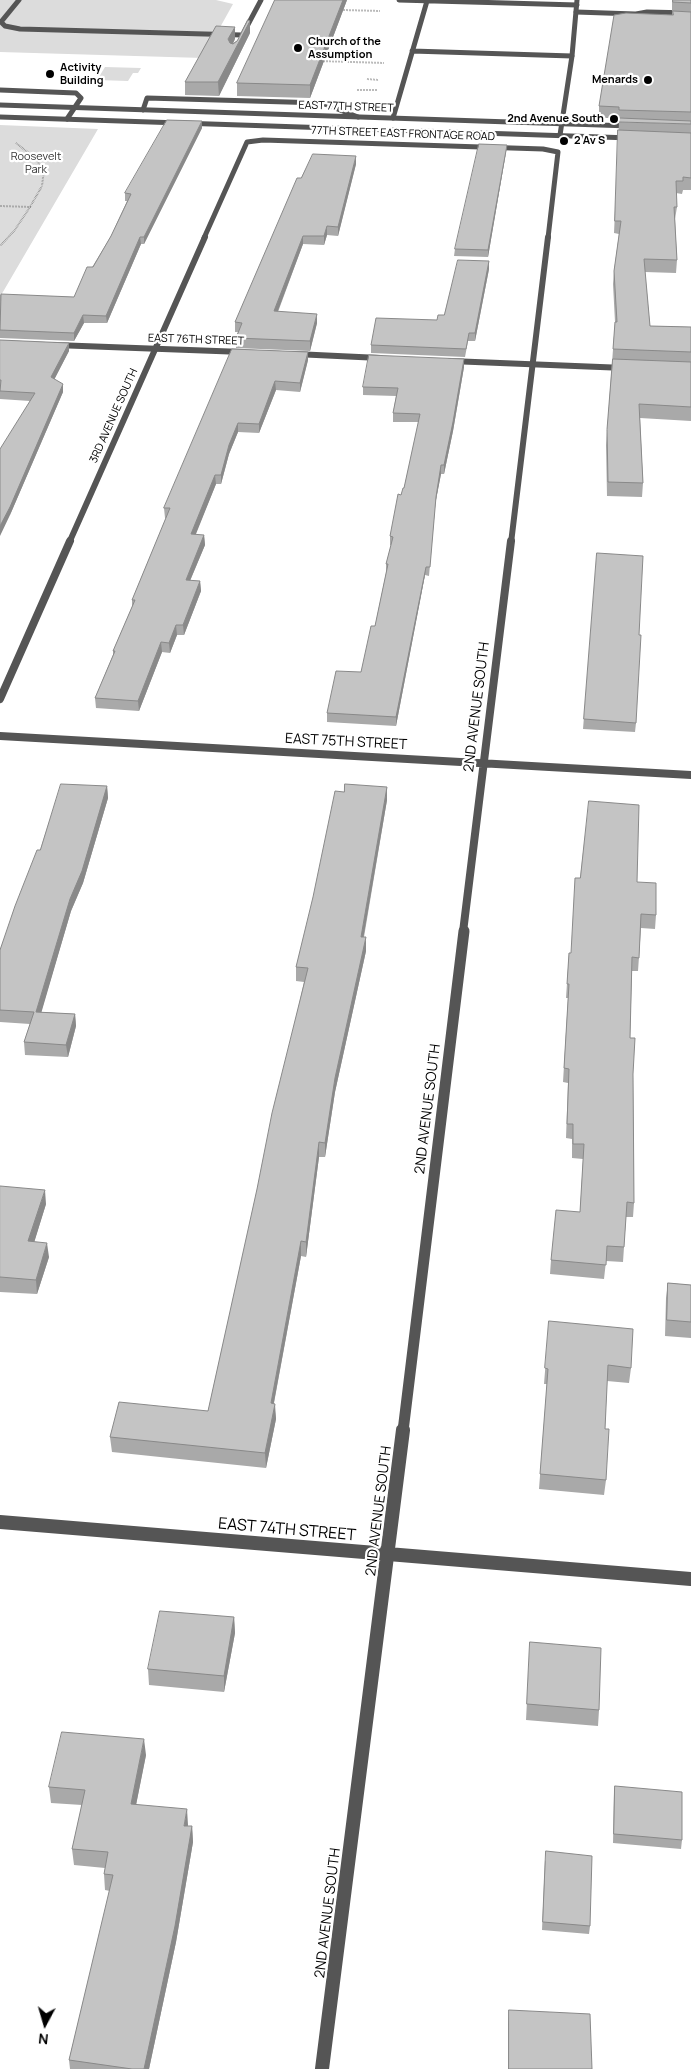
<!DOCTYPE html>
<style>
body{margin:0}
#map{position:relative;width:691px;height:2069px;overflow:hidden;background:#fff;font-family:Manrope,sans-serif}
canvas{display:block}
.north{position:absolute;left:20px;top:1999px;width:50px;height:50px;-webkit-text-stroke:4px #fff;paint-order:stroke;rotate:186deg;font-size:14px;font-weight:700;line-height:20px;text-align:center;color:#000}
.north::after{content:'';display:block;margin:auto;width:18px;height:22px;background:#000;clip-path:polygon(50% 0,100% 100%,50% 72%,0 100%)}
</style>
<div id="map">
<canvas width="691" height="2069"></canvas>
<div class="north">N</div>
</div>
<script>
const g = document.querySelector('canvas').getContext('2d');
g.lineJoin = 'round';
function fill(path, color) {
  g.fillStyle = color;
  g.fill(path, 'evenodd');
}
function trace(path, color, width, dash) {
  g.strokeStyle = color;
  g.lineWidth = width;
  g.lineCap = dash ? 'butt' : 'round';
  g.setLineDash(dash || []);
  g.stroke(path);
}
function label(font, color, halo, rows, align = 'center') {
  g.font = font + ' Manrope,sans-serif';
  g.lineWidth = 4.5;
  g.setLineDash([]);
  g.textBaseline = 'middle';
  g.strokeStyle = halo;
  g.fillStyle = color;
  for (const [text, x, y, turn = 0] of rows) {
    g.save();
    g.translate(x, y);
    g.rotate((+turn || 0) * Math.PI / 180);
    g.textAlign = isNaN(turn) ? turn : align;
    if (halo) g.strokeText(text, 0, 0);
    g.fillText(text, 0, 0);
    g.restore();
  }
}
const green = new Path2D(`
 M0 0H216L233 4 203 58 0 52Z
 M105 67 141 68 138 73H133L128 81 97 80Z
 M0 125 98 129 0 297Z`);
const path = new Path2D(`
 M343 10 380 11
 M320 61 384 63
 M367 79 379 80
 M357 90H378
 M16 143 35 158 44 170 42 186 30 207
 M0 206 30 207 14 231 0 246`);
const service = new Path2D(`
 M19 0 1 22 5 26 20 29 242 35
 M399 0 577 5
 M576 12 635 14
 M636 14 647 12 691 13
 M244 32 261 0
 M412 51 572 56
 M0 90 76 93 81 98 67 119
 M143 110 147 98 322 103 358 117
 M393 118 427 1`);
const minorFar4 = new Path2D(`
 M560 135 572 56 577 0
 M204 238 247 142 263 140 543 149 558 152 548 238`);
const minorFar3 = new Path2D(`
 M69 543 205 237
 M511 543 548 237`);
const minorFar2 = new Path2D(`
 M0 699 70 541
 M0 736 691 775
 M463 932 511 541`);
const minorFar1 = new Path2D(`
 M403 1431 464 931`);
const minor = new Path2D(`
 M0 1522 691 1579
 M322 2069 403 1430`);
const tertiaryFar1 = new Path2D(`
 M0 105 630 126
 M0 117 631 138`);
const tertiary = new Path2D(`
 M55 345 243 352
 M295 354 380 358
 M450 361 625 368`);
const wall = new Path2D(`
 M275 0H347L310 98 237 96V83Z
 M672 0H691V124L618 118H599V106L672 15Z
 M250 33 219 96 185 95V82L235 39 233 43Z
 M202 121V128L144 244H141L107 323H84L74 341 0 338V295L74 297 111 236 127 201H125V193Z
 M619 122 691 124V190H683L682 194 676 193 677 207 675 219 677 260 676 273 645 272 650 326 691 327V421L640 418 643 483 642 497 607 496 606 445 615 322 613 284 614 271 619 234 614 233Z
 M506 152 488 257 454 256 455 249Z
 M356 164 338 236 327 235 324 245 303 244 278 312 317 323 310 351 236 348V338L238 332H235V322L301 178Z
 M489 261V269L475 341H468L465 357 371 353V345L437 320 444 315Z
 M0 340 69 343V351L54 379 63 392 10 515 30 401 0 399Z
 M232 349 308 352V360L300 392 276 390 259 433 238 432 229 454 221 484H216L195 535H204L205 545 190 581H200L201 591 184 635H177L170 653 162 652 139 711 96 708 95 698 113 655V651L132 607V600L166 518H165L164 508Z
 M464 359V367L453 431 444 474H441L435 505 429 576 425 575 396 726 327 722V713L361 672 375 626 386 573V564L391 545H390V536L401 495 404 488 419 422H393V413L396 396 363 395V387Z
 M597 553 636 723 635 732 583 729Z
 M107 786 108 798 83 883 71 911 41 1012 75 1014 76 1026 68 1057 25 1055 24 1042 30 1024 0 1022V950L40 850Z
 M387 787V800L364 937 366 951 335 1092 325 1157H319L306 1257 301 1256 274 1403 276 1419 266 1468 112 1452 110 1437 208 1411 304 982 296 981V967L344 792Z
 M637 882 656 915 655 929 641 928 638 971H632L630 1038 633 1074 634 1203 633 1217H626L623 1262 606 1261 604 1279 550 1274 551 1260 580 1212 583 1159 572 1158V1139L566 1138 568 1083 563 1082 568 998H566L569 953H571Z
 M0 1186 46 1204 34 1242 49 1257 37 1294 0 1292Z
 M668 1283 691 1285V1338L665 1336 666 1298Z
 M549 1321 631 1368 629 1383 607 1381 605 1429 606 1480 604 1495 539 1489 547 1384H544Z
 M234 1617 235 1633 224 1692 149 1685 148 1669Z
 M530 1642 599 1710 598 1726 526 1720Z
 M146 1755 136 1805 188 1826H192L193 1842 176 1942 149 2069H70L69 2060 110 1891 105 1890 104 1874 105 1868 74 1865 72 1849 82 1805 51 1803 49 1787Z
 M615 1786 682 1840 681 1849 613 1843 614 1794Z
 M545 1860 590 1926 589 1934 542 1930Z
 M509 2010 592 2069H508V2025Z`);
const shadedWall = new Path2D(`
 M343 0H347L310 98V85Z
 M250 21V33L219 96 218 82Z
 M235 27V39L229 52 228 39Z
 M202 121V128L144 244V237Z
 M507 145 506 152 488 257V250Z
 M356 156V164L338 236V227Z
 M327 226V235L324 245V236Z
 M303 236V244L274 321V311Z
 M140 237 141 244 107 323 106 316Z
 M489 261V269L475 341V333Z
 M317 314V323L310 351V341Z
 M83 315 84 323 74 341V333Z
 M69 343V351L51 386V377Z
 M308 352V360L300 392V383Z
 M464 359V367L453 431 444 474V465Z
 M275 381 276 390 259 433V424Z
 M63 384V392L10 515 0 536V526Z
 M238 423V432L229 454 221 484V475L229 445Z
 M441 465V474L435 505 429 576 436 497Z
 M215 475 216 484 192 544 191 534Z
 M204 535 205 545 186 590V580Z
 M426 567 425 575 396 726V717Z
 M200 581 201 591 184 635 183 625Z
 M176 625 177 635 170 653 169 643Z
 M161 642 162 652 139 711 138 701Z
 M107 786 108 798 83 883 71 911 38 1024 36 1012 70 899Z
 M387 787V800L361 951V937Z
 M366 937V951L335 1092 325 1157V1143L335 1078Z
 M75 1014 76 1026 68 1057 66 1045Z
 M319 1142V1157L306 1257V1242Z
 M45 1190 46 1204 30 1256 28 1241Z
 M301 1241V1256L271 1418V1403Z
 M47 1243 49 1257 37 1294 36 1280Z
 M275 1404 276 1419 266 1468 265 1453Z
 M234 1617 235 1633 224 1692V1676Z
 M144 1739 146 1755 133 1820 131 1804Z
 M187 1809 188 1825 185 1841 184 1826Z
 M192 1826 193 1842 176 1942 149 2069H144Z`);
const building = new Path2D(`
 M275 0H343L310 85 237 83Z
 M673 0H691V3L673 2Z
 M673 11 691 12V112L619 110V107L599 106 614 15 626 13 673 15Z
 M248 20 250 21 218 82H185L216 26 235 27 228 39 230 43 233 44 237 41Z
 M619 118 691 121V124L619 122Z
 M167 120 202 121 144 237H140L106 316 83 315 74 333 0 330 1 294 74 297 87 267H93L111 236 131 194 125 193Z
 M618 130 691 133V178L683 177V181H676L677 207H674L677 260 644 259 650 326 691 327V352L613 349 615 322H617L614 271 621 221H615Z
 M479 144 507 145 488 250 455 249Z
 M313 154 356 156 338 227 327 226 324 236H303L274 311 317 314 310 341 236 338 242 323 235 322 297 178H301Z
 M458 260 489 261 475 333H469L466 349 371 345 376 318 437 320 438 315H444Z
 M0 340 69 343 51 377 63 384 10 507 0 526V449L35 393 0 391 1 380H0Z
 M232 349 308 352 300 383 275 381 259 424 238 423 229 445 221 475H215L191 534 204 535 186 580 200 581 183 625H176L169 643 161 642 138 701 95 698 115 651H113L135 600H132L170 508H164Z
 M369 355 464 359 453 422 444 465H441L436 497 430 567H426L396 717 327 713 336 671 361 672 371 626H375L388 564H386L393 537 390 536 398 494 401 495 403 488H404L420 414 393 413 398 388 363 387Z
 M613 359 691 362V407L639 404 643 483 608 482 607 430Z
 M597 553 643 556 639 635H641L636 723 584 719Z
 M61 784 107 786 82 871 70 899 36 1012 75 1014 66 1045 24 1042 34 1012 0 1010V950L15 906 37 850H40Z
 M345 784 387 787 361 937H366L335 1078 325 1143 319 1142 306 1242 301 1241 271 1403 275 1404 265 1453 110 1437 119 1402 208 1411 257 1189 272 1113 308 968 296 967 313 897 335 791 344 792Z
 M589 801 639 805 637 882 656 883V915L641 914 639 958 632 957 630 1038H635L633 1074 634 1203 627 1202 624 1247 607 1246 606 1265 551 1260 556 1210 580 1212 584 1144H573V1124H567L569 1069 564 1068 569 984H567L569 953H571L575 878H580Z
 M0 1186 45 1190 28 1241 47 1243 36 1280 0 1277Z
 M668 1283 691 1285V1322L667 1320Z
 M549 1321 633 1329 631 1368 608 1365 605 1429H609L606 1480 540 1474 548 1369 545 1368Z
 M160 1611 234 1617 224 1676 148 1669Z
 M530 1642 601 1648 599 1710 527 1704Z
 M62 1732 144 1739 131 1804 187 1809 184 1826H192L175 1926 144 2069H132L69 2060 113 1875 104 1874 108 1852 72 1849 85 1790 49 1787Z
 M615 1786 682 1792V1840L614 1834Z
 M546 1851 592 1856 590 1926 543 1922Z
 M509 2010 590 2014 592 2069H509Z`);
const markers = [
 [298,48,5,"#000"],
 [50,74,5,"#000"],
 [648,80,5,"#000"],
 [614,119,5,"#000"],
 [564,141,5,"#000"]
];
const farPoinames = [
 ["Church of the",308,42],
 ["Assumption",308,55],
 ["Activity",60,68],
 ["Building",60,81],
 ["Menards",638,80,"right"],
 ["2nd Avenue South",604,119,"right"],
 ["2 Av S",574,141]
];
const farStreetnames = [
 ["EAST 77TH STREET",346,107,2],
 ["77TH STREET EAST FRONTAGE ROAD",403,134,2],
 ["EAST 76TH STREET",196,340,2],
 ["3RD AVENUE SOUTH",114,416,-66]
];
const farParknames = [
 ["Roosevelt",36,157],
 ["Park",36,170]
];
const streetNames = [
 ["2ND AVENUE SOUTH",477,707,-83],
 ["EAST 75TH STREET",346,742,3],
 ["2ND AVENUE SOUTH",428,1109,-83],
 ["2ND AVENUE SOUTH",379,1511,-83],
 ["2ND AVENUE SOUTH",328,1913,-83]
];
const nearStreetnames = [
 ["EAST 74TH STREET",287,1530,5]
];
fill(green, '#dcdcdc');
trace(path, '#777', 2, [0.5, 1]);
trace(service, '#555', 5);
trace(minorFar4, '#555', 5);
trace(minorFar3, '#555', 6);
trace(minorFar2, '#555', 8);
trace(minorFar1, '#555', 11);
trace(minor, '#555', 14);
trace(tertiaryFar1, '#555', 5);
trace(tertiary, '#555', 6);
fill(wall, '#a9a9a9');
fill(shadedWall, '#898989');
fill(building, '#c4c4c4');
trace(building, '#898989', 1);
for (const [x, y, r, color] of markers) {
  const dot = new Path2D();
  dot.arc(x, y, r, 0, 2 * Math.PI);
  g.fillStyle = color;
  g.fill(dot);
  trace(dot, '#fff', 2);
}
label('bold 11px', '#000', '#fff', farPoinames, 'left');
label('11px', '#000', '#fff', farStreetnames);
label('11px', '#333', '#fff', farParknames);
label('14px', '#000', '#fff', streetNames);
label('16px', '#000', '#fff', nearStreetnames);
</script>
